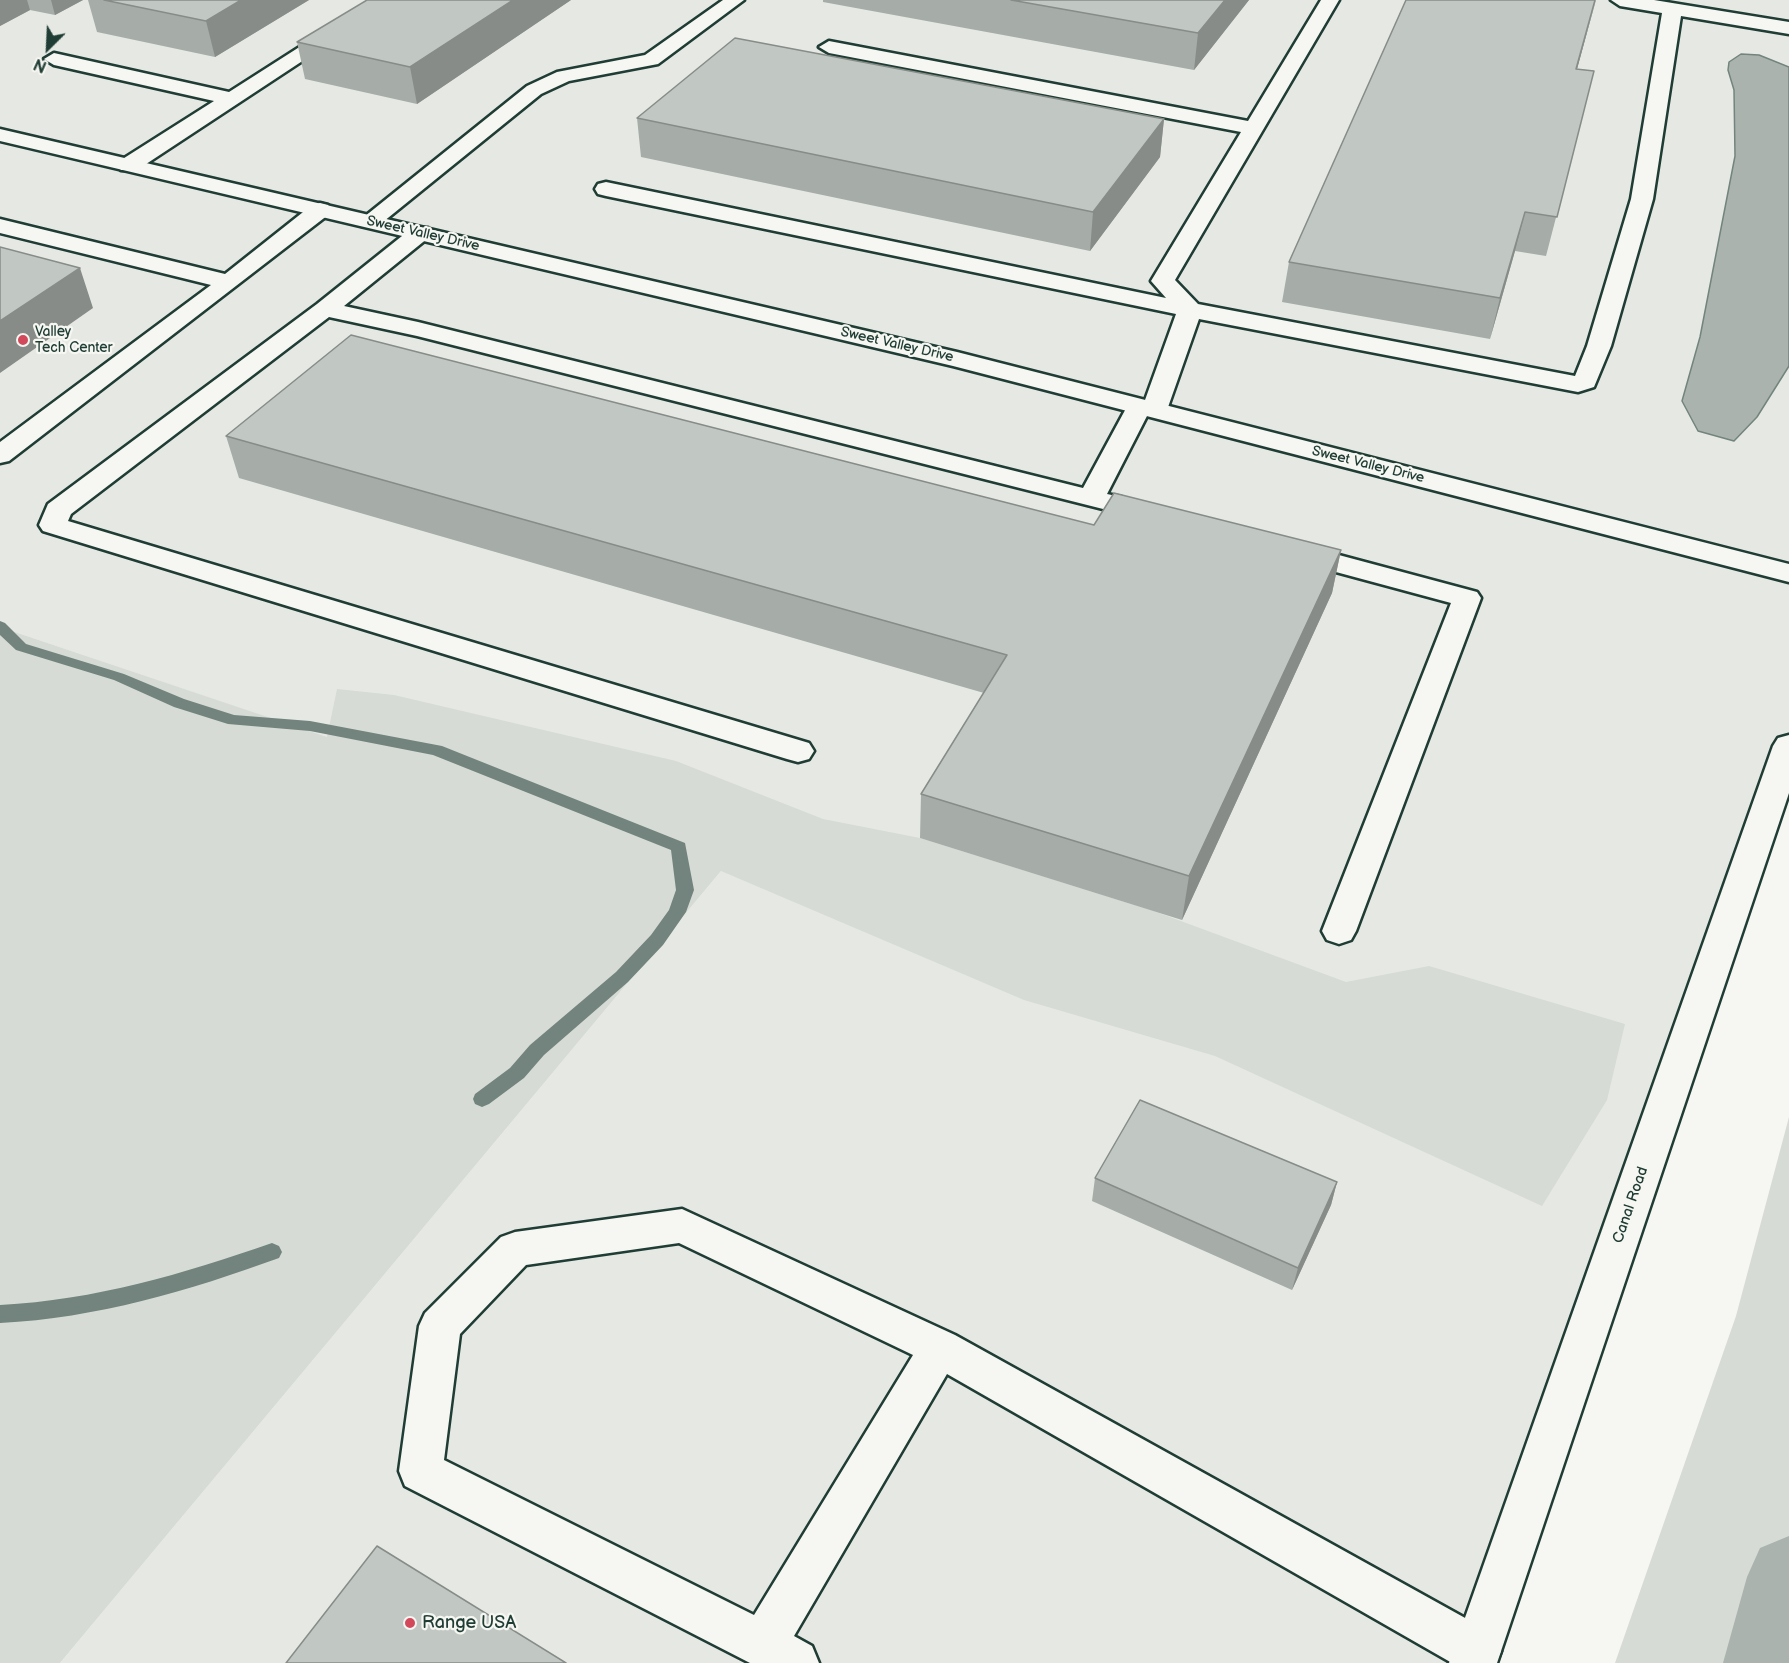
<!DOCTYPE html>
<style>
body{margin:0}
#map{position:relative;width:1789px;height:1663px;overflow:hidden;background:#f6f6f2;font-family:"Balsamiq Sans",sans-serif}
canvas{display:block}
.north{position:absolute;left:18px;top:18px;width:60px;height:60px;-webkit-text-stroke:4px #f6f6f2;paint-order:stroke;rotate:204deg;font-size:16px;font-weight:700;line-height:24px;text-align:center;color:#1f3d34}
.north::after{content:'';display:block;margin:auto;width:21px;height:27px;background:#1f3d34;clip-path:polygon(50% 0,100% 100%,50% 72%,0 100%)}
</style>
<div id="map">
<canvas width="1789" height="1663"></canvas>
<div class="north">N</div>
</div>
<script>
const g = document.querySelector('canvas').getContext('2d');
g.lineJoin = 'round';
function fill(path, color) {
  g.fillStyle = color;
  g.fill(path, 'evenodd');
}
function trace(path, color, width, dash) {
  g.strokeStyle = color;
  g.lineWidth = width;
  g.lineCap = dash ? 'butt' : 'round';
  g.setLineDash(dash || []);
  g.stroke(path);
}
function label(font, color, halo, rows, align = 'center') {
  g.font = font + ' "Balsamiq Sans",sans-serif';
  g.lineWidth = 4.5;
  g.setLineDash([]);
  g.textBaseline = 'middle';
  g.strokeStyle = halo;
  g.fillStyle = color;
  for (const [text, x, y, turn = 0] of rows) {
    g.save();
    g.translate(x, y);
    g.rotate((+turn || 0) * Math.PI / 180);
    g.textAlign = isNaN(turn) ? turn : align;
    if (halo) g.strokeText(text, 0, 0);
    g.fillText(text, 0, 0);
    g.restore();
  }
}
const built = new Path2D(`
 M0 0H1789V746L1473 1663H60L721 871 0 627Z`);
const green = new Path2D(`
 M0 627 327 737 337 689 394 695 676 761 823 819 920 838 1151 910 1346 982 1429 966 1625 1024 1607 1100 1542 1206 1215 1056 1024 1000 721 871 60 1663H0Z
 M1789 1117V1663H1615L1736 1316Z`);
const water = new Path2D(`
 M1741 54 1759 55 1789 67V366L1757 417 1734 441 1698 431 1682 401 1700 337 1735 156 1734 90 1728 70 1729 62Z`);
const stream = new Path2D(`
 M0 621 5 623 26 644 124 674 184 699 234 715 310 721 442 746 685 843 694 890 686 912 663 945 628 982 544 1055 524 1078 489 1104 482 1107 475 1104 473 1099 475 1094 510 1068 530 1045 616 972 651 935 669 910 676 890 671 850 433 755 310 731 228 724 174 707 114 680 16 650 0 635Z
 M272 1243 279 1246 282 1252 279 1258C188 1291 97 1318 0 1323V1305C95 1300 183 1274 272 1243Z`);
const canal = new Path2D(`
 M1789 1536V1663H1723L1747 1577 1760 1548Z`);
const service = new Path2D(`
 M373 0H395L137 170H121L118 165 121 160 214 101 54 65 44 59 54 53 229 92Z
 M723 0H744L658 64 569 81 541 94 378 226H362L359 221 527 86 557 72 645 55Z
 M1321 0H1339L1175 280 1198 304 1575 376 1587 346 1631 199 1662 13 1620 6 1611 0H1654L1789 22V34L1681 16 1653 199 1611 346 1594 387 1578 392 1199 319 1167 410 1163 415 1147 416 1107 494 1121 497 1125 503 1121 509 1111 511 417 336 329 317 71 514 68 521 809 743 814 751 809 759 798 762 787 759 43 531 39 525 48 504 317 304 412 228H428L431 233 428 238 344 306 418 322 1083 488 1130 401 1145 400 1176 314 606 196 598 194 595 189 598 184 606 182 1166 298 1151 281 1241 132 829 53 819 47 829 41 1248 121Z
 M320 203 328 205 331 210 328 215 9 461 0 463V442L211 285 0 233V219L225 274 312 205Z
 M1294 543 1477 592 1481 598 1356 931 1351 940 1339 944 1327 940 1322 931 1451 603 1284 558 1280 552 1284 546Z
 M682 1209 955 1335 1494 1634 1501 1651 1496 1663H1452L947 1374 794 1636 812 1646 819 1663H750L405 1486 399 1471 419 1326 425 1313 501 1237 515 1232ZM679 1243 913 1355 754 1615 444 1460 460 1334 526 1265Z`);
const minor = new Path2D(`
 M0 129 957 352 1789 564V582L953 366 0 141Z`);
const secondary = new Path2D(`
 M1789 735V793L1497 1663H1449L1773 746 1778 738Z`);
const wall = new Path2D(`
 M0 0H83L55 15 30 10 0 26Z
 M88 0H309L215 57 97 32Z
 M571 0 417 104 305 79 297 42Z
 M823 0H1249L1194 70 823 2Z
 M1596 0 1577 69 1594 71 1546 256 1515 251 1490 339 1282 302 1289 262Z
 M637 118 1164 119 1160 157 1090 251 641 157Z
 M226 436 1094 525 1341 550 1332 593 1182 920 920 838 921 794 984 693 239 478Z
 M1095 1178 1337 1182 1331 1205 1292 1290 1092 1201Z`);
const shadedWall = new Path2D(`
 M0 0H27L30 10 0 26Z
 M51 0H83L55 15Z
 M241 0H309L215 57 206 21Z
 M513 0H571L417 104 410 67Z
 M1225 0H1249L1194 70 1198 33Z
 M1596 0 1589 25 1567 106 1576 69Z
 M1164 119 1160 157 1090 251 1093 212Z
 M1525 212 1515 251 1490 339 1500 298Z
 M80 268 93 308 0 373V321Z
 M1341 550 1332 593 1182 920 1189 876Z
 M1337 1182 1331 1205 1292 1290 1298 1268Z`);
const building = new Path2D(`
 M104 0H241L206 21Z
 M367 0H513L410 67 297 42Z
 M1011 0H1225L1198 33Z
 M1406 0H1595L1576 69 1594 71 1557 217 1525 212 1500 298 1289 262Z
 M735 38 1164 119 1093 212 637 118Z
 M0 247 80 268 0 321Z
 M351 335 1094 525 1114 493 1341 550 1189 876 921 794 1007 655 226 436Z
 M1140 1100 1337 1182 1298 1268 1095 1178Z
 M377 1546 566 1663H286Z`);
const markers = [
 [23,340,6,"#d1495b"],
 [410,1623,6,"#d1495b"]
];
const farStreetnames = [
 ["Sweet Valley Drive",423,234,13],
 ["Sweet Valley Drive",897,345,13],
 ["Sweet Valley Drive",1368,465,14]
];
const farPoinames = [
 ["Valley",35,332],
 ["Tech Center",35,348]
];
const streetNames = [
 ["Canal Road",1631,1205,-71]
];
const nearPoinames = [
 ["Range USA",422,1623]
];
fill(built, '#e6e8e4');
fill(green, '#d6dbd6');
fill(water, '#aab3ae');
trace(water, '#72847d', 1.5);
fill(stream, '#72847d');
fill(canal, '#aab3ae');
trace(service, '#1f3d34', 5);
trace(minor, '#1f3d34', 5);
trace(secondary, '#1f3d34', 5);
fill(service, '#f6f6f2');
fill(minor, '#f6f6f2');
fill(secondary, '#f6f6f2');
fill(wall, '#a6aca8');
fill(shadedWall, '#878c88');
fill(building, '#c1c8c3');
trace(building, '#878c88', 1.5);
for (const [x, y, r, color] of markers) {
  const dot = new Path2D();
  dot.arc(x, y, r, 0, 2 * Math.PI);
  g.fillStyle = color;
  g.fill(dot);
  trace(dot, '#f6f6f2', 2);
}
label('14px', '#1f3d34', '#f6f6f2', farStreetnames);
label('14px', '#1f3d34', '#f6f6f2', farPoinames, 'left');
label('15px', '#1f3d34', '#f6f6f2', streetNames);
label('18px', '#1f3d34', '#f6f6f2', nearPoinames, 'left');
</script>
